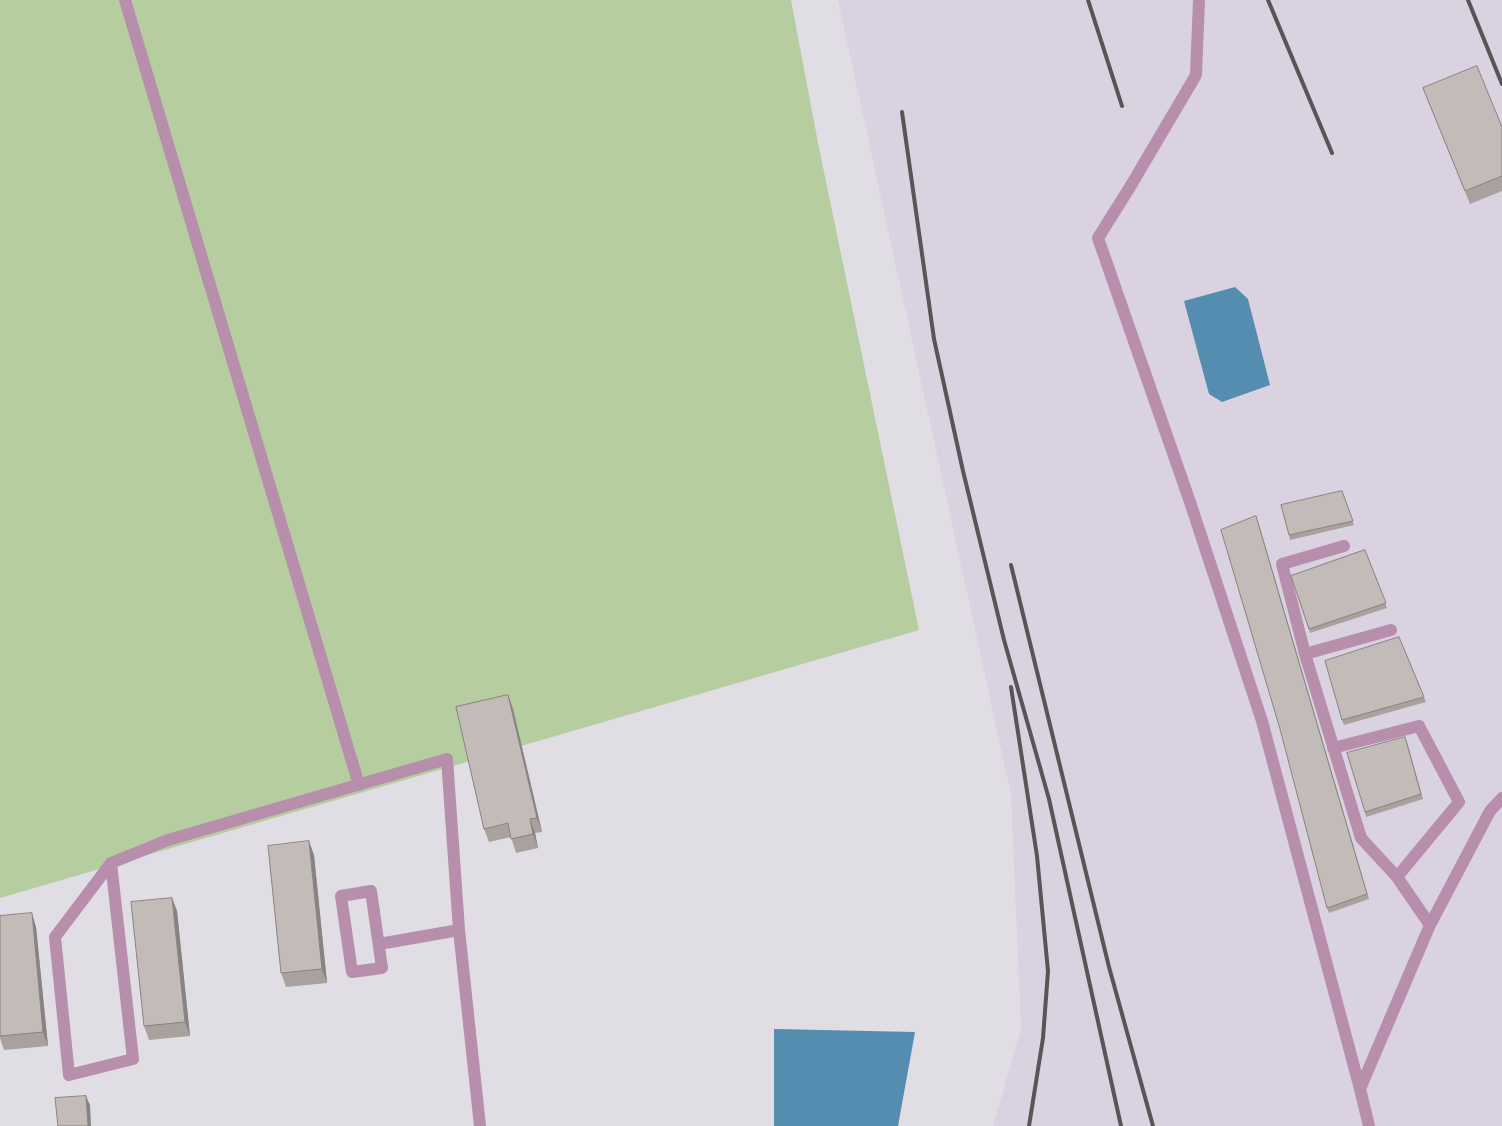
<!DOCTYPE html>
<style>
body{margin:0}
canvas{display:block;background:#e1dde4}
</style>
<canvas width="1502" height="1126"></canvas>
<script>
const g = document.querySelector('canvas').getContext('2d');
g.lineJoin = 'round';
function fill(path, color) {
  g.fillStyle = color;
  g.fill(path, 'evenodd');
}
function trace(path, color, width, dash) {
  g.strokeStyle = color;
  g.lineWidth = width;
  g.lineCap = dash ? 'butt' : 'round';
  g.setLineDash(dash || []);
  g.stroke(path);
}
const built = new Path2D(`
 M838 0H1502V1126H993L1021 1029 1011 795Z`);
const green = new Path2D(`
 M0 0H791L818 143 919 630 0 898Z`);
const water = new Path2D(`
 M1235 287 1248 299 1270 385 1222 402 1209 394 1184 301Z
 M774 1029 915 1032 898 1126H774Z`);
const minor = new Path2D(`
 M125 0 359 785
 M1199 0 1196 75 1130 187 1098 238 1190 502 1262 721 1360 1089
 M1344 546 1282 564 1305 654 1361 838 1397 877 1430 925 1360 1089 1369 1126
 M1305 654 1391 630
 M1333 748 1419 726 1459 802 1397 877
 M111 863 133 1059 69 1075 55 937 111 863 168 840 447 759 459 930 480 1126
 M371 891 382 968 352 972 341 896Z
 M1430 925 1490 811 1502 798
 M379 944 459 930`);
const rail = new Path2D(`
 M1088 0 1122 106
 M1268 0 1332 153
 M1468 0 1502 84
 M902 112 934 339 963 471 1004 640 1049 799 1121 1126
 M1011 565 1109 967 1153 1126
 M1011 687 1037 856 1048 971 1043 1038 1029 1126`);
const wall = new Path2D(`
 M1423 88 1502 127V191L1470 204Z
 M1342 491 1354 525 1290 540 1289 535Z
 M1258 521 1369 899 1329 913 1327 908Z
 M1365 550 1387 608 1310 633 1291 576Z
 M1399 637 1426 702 1344 725 1342 720Z
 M508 695 513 709 542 832 535 833 538 848 516 853 511 837 489 842 484 829Z
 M1407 742 1423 799 1366 817 1365 812Z
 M314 855 327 983 286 987 281 973Z
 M172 898 177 911 190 1036 149 1040 144 1026Z
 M0 916 36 927 48 1046 4 1050 0 1038Z`);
const shadedWall = new Path2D(`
 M508 695 513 709 542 832 537 818Z
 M530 819 535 833 538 848 533 834Z
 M309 841 314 855 327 983 322 969Z
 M172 898 177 911 190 1036 185 1022Z
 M32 913 36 927 48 1046 43 1032Z
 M86 1096 90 1105 91 1126H88Z`);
const building = new Path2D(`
 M1477 66 1502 127V176L1465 191 1423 88Z
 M1342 491 1353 521 1289 535 1281 505Z
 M1256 516 1367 894 1327 908 1280 729 1221 530Z
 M1365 550 1386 603 1309 629 1291 576Z
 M1399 637 1424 697 1342 720 1325 661Z
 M508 695 537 818 530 819 533 834 511 839 508 823 484 829 456 707Z
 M1405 737 1421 794 1365 812 1347 753Z
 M309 841 322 969 281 973 268 846Z
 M172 898 185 1022 144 1026 131 902Z
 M32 913 43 1032 0 1036V916Z
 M86 1096 88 1126H58L55 1098Z`);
fill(built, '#dad2e0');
fill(green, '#b6cda0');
fill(water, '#548daf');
trace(minor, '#b78eab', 12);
trace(rail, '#565558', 4);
fill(wall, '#a8a19e');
fill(shadedWall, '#888381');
fill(building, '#c3bbb8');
trace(building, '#888381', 1);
</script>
